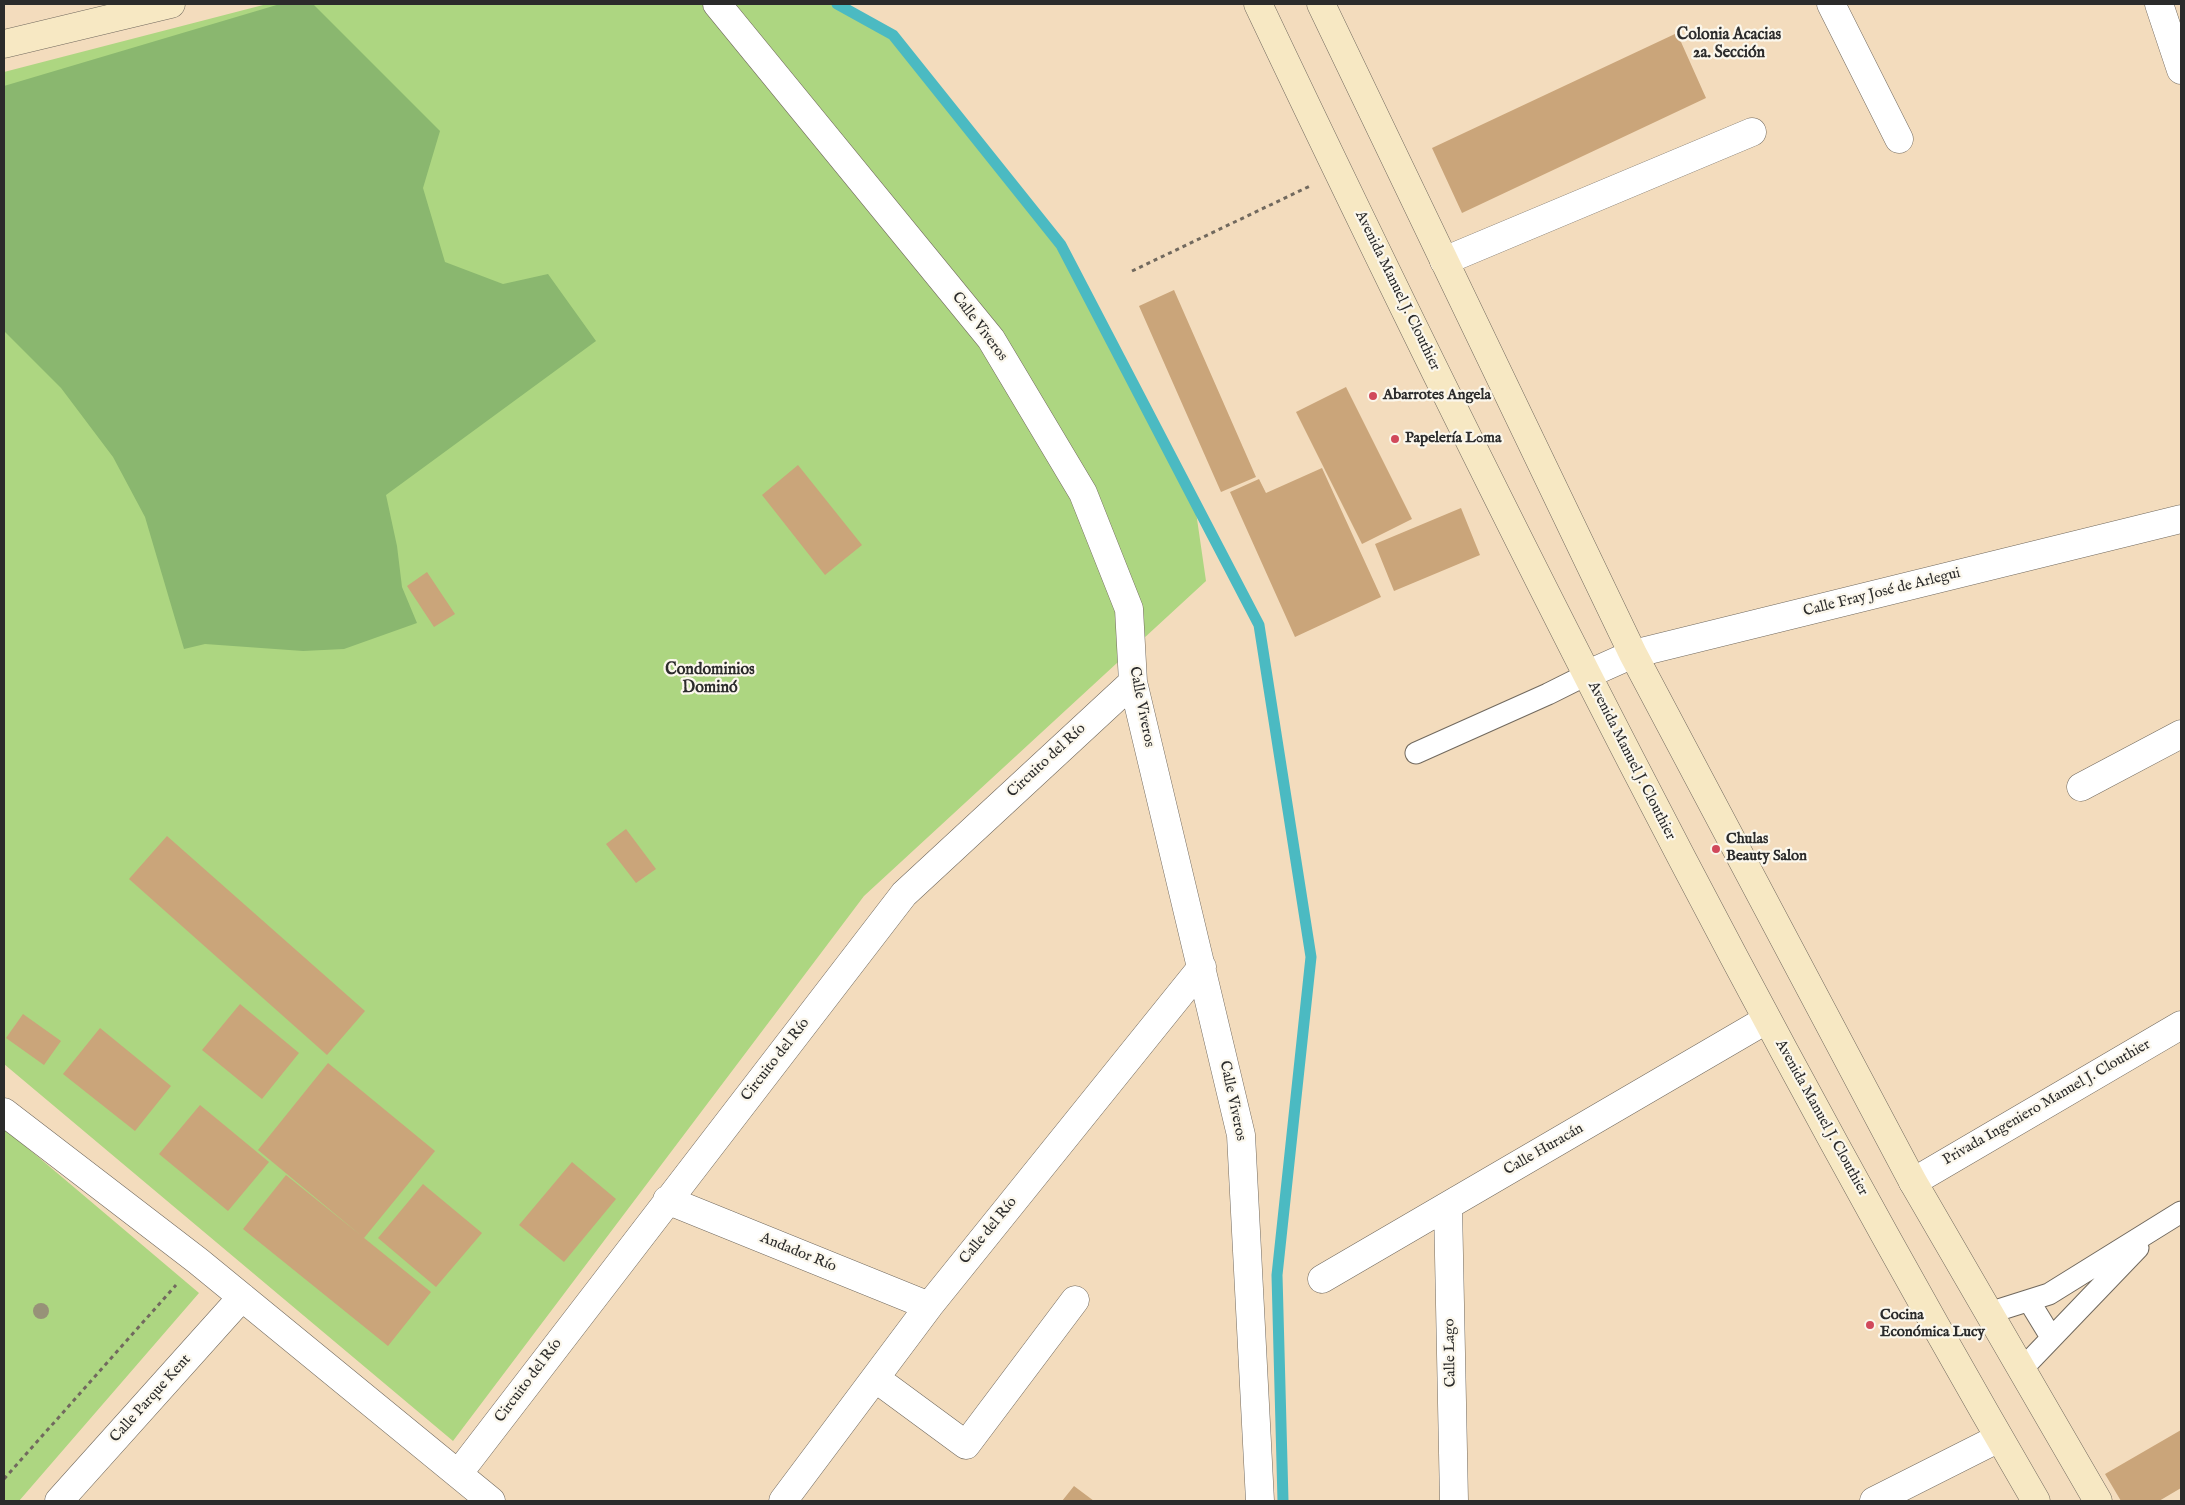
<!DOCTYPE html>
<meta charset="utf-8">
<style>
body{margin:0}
#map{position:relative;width:2185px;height:1505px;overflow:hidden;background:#f3dcbd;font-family:"IM FELL English",serif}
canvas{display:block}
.frame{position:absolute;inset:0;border:5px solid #2b2b2b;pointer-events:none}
</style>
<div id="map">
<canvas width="2185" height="1505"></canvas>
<div class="frame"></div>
</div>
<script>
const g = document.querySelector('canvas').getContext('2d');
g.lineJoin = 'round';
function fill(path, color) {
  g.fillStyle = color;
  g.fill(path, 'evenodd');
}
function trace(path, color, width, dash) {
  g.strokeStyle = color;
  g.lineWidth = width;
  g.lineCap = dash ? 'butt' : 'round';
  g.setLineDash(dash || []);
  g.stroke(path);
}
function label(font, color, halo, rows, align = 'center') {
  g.font = font + ' "IM FELL English",serif';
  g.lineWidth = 4.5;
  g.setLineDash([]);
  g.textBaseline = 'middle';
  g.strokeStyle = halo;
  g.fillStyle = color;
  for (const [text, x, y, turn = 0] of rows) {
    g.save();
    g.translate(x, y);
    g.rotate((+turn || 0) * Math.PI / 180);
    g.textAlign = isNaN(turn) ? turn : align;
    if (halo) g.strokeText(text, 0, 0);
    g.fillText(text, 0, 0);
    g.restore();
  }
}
const green = new Path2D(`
 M267 4H832L895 38 1063 248 1195 505 1206 581 864 896 453 1441 4 1064V72Z
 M4 1128 199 1293 19 1501H4Z`);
const forest = new Path2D(`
 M280 4H313L440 131 423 188 445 262 503 284 548 274 596 341 386 495 397 546 402 587 417 623 344 649 303 651 205 644 184 649 145 517 113 457 61 388 4 331V86Z`);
const stream = new Path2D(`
 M837 4 893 35 1061 245 1259 625 1311 957 1277 1275 1283 1501`);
const building = new Path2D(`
 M1677 33 1706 98 1462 213 1432 148Z
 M1174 290 1256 477 1221 492 1139 306Z
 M1346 387 1412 519 1362 544 1296 412Z
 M798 465 862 545 825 575 762 495Z
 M1322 468 1381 597 1295 637 1230 492 1259 479 1266 493Z
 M1461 508 1480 555 1394 591 1375 544Z
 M427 572 455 614 434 627 407 586Z
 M626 829 656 869 636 883 606 844Z
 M167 836 365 1011 327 1055 129 879Z
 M240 1004 299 1053 262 1099 202 1050Z
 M23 1014 61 1041 44 1065 6 1038Z
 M100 1028 171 1086 135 1131 63 1074Z
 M328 1063 435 1151 364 1238 258 1150Z
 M200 1105 269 1162 228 1211 159 1154Z
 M572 1162 616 1199 564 1262 519 1225Z
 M286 1175 431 1292 388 1346 243 1229Z
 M423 1184 482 1233 436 1287 378 1238Z
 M2181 1430V1488L2159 1501H2121L2105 1474Z
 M1074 1486 1094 1501H1062Z`);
const path = new Path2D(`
 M1132 271 1310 186
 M4 1479 176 1285`);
const lane = new Path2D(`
 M1416 753 1548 694 1586 675
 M2029 1301 2051 1337
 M1989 1313 2049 1294 2181 1212
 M2021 1370 2138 1248`);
const street = new Path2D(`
 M717 4 991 339 1083 493 1129 609 1133 682 1241 1135 1260 1501
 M1831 4 1899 139
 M2159 4 2181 70
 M1444 261 1752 132
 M1586 675 1633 654 2181 519
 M2081 787 2181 734
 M4 1112 198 1261 491 1501
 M1913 1182 2181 1025
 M667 1200 929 1306
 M1448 1206 1454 1501
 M1322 1279 1766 1020
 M875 1378 966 1445 1075 1300
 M458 1474 904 894 1133 682
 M59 1501 242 1297
 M783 1501 929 1306 1202 967
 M1874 1501 1999 1438`);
const secondary = new Path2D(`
 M1258 4C1499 512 1753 1015 2036 1501
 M1321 4 1633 654 1913 1182 2098 1501
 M4 44 171 4`);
const trees = [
 [41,1311]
];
const markers = [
 [1373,396,5,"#d1495b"],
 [1395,439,5,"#d1495b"],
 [1716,849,5,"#d1495b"],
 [1870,1325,5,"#d1495b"]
];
const streetNames = [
 ["Avenida Manuel J. Clouthier",1397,291,64],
 ["Calle Viveros",979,327,53],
 ["Calle Fray José de Arlegui",1882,593,-14],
 ["Calle Viveros",1141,707,79],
 ["Circuito del Río",1047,761,-43],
 ["Avenida Manuel J. Clouthier",1631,761,63],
 ["Circuito del Río",776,1060,-52],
 ["Calle Viveros",1232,1101,78],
 ["Privada Ingeniero Manuel J. Clouthier",2047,1103,-30],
 ["Avenida Manuel J. Clouthier",1821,1118,61],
 ["Calle Huracán",1544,1150,-30],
 ["Calle del Río",989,1231,-51],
 ["Andador Río",798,1253,22],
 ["Calle Lago",1451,1353,-91],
 ["Circuito del Río",529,1381,-53],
 ["Calle Parque Kent",151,1399,-48]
];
const poiNames = [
 ["Abarrotes Angela",1383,396],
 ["Papelería L0ma",1405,439],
 ["Chulas",1726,840],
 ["Beauty Salon",1726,857],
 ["Cocina",1880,1316],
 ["Económica Lucy",1880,1333]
];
const neighbourhoodNames = [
 ["Colonia Acacias",1729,36],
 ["2a. Sección",1729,54],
 ["Condominios",710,671],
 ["Dominó",710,689]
];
fill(green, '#add681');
fill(forest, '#8ab76f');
trace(stream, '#4bbac2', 11);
fill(building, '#caa57a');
trace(lane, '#71695e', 23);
trace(street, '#71695e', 29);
trace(secondary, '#71695e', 29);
trace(path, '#71695e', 3, [4, 4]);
trace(lane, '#fff', 21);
trace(street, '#fff', 28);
trace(secondary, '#f7e8c3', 28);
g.fillStyle = '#979278';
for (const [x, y] of trees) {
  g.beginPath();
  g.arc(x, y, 8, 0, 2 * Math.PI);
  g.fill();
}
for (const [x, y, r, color] of markers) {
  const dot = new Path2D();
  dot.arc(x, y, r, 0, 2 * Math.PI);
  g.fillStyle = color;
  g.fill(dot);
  trace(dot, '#fbf7ec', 2);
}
label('15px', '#2b2b2b', '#fbf7ec', streetNames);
label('bold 15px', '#2b2b2b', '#fbf7ec', poiNames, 'left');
label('bold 16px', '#2b2b2b', '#fbf7ec', neighbourhoodNames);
</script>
